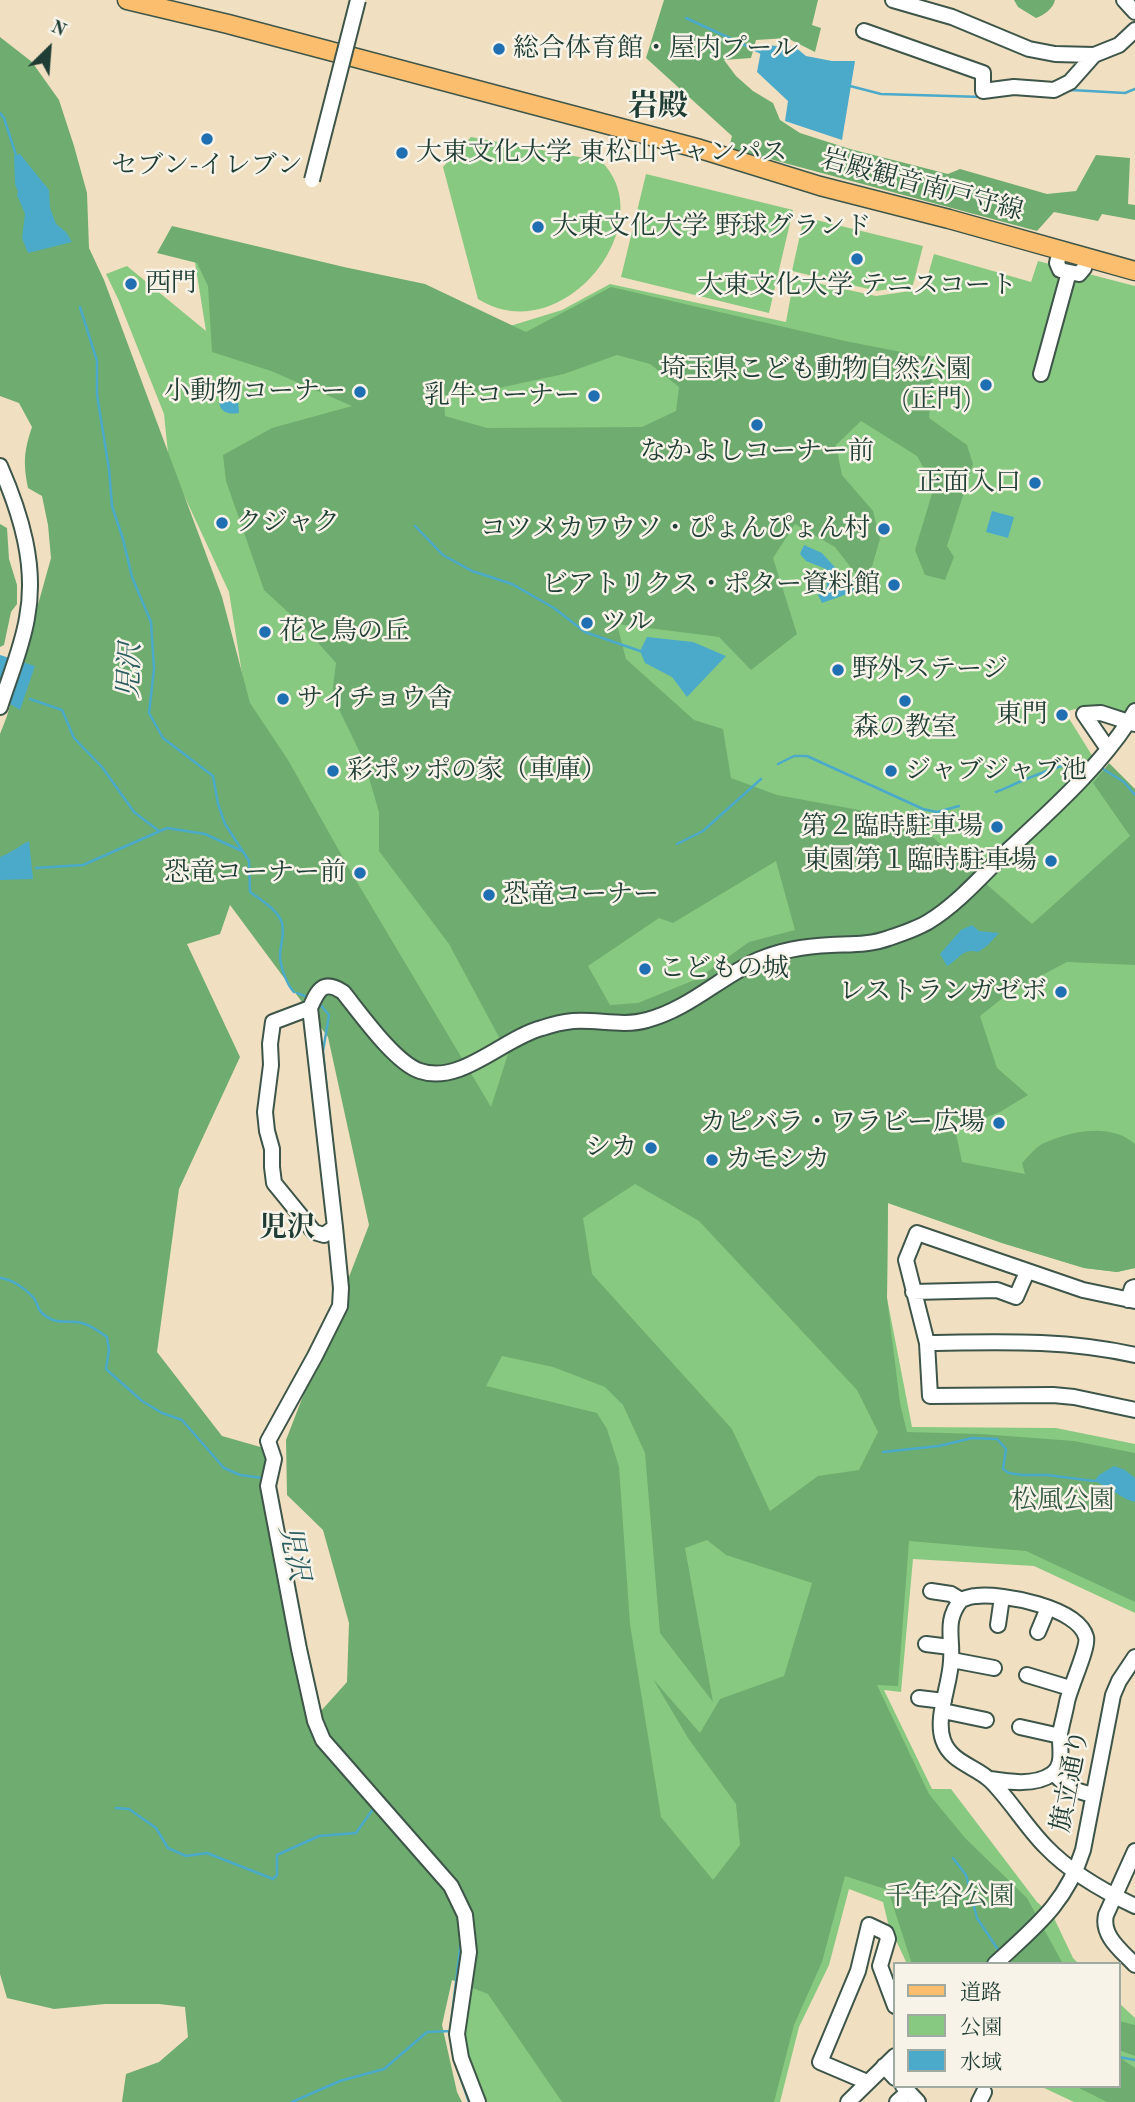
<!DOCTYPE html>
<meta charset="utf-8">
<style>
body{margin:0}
#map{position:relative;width:1135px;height:2102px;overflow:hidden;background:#f1dfc1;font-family:"Old Standard TT","Noto Serif JP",serif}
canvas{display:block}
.legend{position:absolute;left:893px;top:1962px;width:228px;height:126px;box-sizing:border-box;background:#f7f3e8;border:2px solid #a1aaa0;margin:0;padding:9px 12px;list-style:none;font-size:21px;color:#1f3d34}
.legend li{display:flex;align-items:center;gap:14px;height:35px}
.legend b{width:35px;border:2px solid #a1aaa0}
.north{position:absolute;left:14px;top:14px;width:70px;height:70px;-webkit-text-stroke:5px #f7f3e8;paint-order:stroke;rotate:25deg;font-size:19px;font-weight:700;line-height:28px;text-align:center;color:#1f3d34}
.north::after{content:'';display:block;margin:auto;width:24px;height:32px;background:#1f3d34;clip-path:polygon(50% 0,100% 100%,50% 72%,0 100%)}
</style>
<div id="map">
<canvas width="1135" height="2102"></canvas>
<ul class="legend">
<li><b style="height:9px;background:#fabe6e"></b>道路</li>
<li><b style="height:19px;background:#88c981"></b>公園</li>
<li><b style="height:19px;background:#4baaca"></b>水域</li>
</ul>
<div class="north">N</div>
</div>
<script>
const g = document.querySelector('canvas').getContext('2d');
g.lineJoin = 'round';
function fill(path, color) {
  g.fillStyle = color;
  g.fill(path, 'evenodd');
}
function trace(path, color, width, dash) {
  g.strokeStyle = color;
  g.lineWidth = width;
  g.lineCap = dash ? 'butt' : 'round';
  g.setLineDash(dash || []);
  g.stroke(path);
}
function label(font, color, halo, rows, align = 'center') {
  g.font = font + ' "Old Standard TT","Noto Serif JP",serif';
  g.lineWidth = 5;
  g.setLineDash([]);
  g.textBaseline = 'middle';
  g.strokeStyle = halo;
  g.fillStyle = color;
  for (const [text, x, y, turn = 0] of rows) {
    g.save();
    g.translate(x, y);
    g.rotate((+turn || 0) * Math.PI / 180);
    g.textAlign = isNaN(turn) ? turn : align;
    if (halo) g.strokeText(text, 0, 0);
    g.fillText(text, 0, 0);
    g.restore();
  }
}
const green = new Path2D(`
 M471 137 601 161C664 223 562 352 478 299L443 167Z
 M646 174 793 210 769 313 621 277Z
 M804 217 923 246 913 285 877 291 792 271Z
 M193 250 510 326 562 310 610 284 786 322 794 278 876 296 924 289 934 254 1031 282 1038 261 1135 286V720L1082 707 1065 712 1098 765 1135 814V1268L1117 1272 1084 1268 1002 1243 888 1203 887 1298 912 1427 1056 1428 1135 1444V1613L1034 1566 913 1559 901 1692 884 1690 932 1789H951L1037 1902 1053 1916 1073 1958 1079 1964H907L888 1923 883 1902 849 1889 829 1965 799 2027 780 2102H483L462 2050 464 2007 394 1252 247 705 229 592 169 463 164 414 119 301 106 274 127 266 206 331Z
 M1119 2003 1135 2018V2102H1074L1040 2086H1119Z`);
const forest = new Path2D(`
 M664 0H818L812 25 821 28 815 52 787 38 756 40 751 58 724 60 736 76 753 91 773 103 780 120 800 133 850 149 948 174 960 169 1047 194 1076 191 1096 155 1130 158 1128 204 1135 205V220L1102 214 1098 221 1054 212 1037 231 729 148 732 136 646 58Z
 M1014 0H1055C1053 9 1044 15 1036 18L1018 7Z
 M0 37 32 62 59 100 74 146 87 193 89 248 104 280 222 597 250 703 288 760 354 877 491 1107 508 1054 449 944 379 851V812L364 761 332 695 336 663 303 626 264 590 226 481 223 455 272 428 352 406 271 371 212 352 208 286 197 263 157 253 172 226 344 267 425 284 526 332 611 287 845 341 927 357 932 382 929 418 967 445 973 464 947 546 954 557 945 580 925 575 915 550 934 487 917 456 861 421 836 445 842 475 873 511 880 539 866 587 835 547 795 524 773 558 797 634 751 670 719 637 617 624 626 659 694 720 723 729 731 778 777 795 859 810 928 833 1032 924 1130 836 1093 783 1109 763 1135 789V965L1067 962 1010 992 980 1016 997 1068 1028 1095 1000 1112 955 1129 962 1162 1025 1174 1022 1163C1028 1157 1035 1148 1042 1144 1069 1131 1111 1122 1135 1144V1268L1117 1272 1084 1268 1002 1243 888 1203 887 1298 900 1403 907 1432 981 1434 1074 1441 1135 1453V1602L1026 1551 909 1541 898 1686 877 1685 929 1794 965 1838 1027 1898 1063 1964H912L888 1890 845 1876 822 1962 794 2025 774 2102H562L488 1994 452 1980 442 2025 457 2092 462 2102H122L126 2074 159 2062 188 2037 185 2007 159 2004H105L54 2009 7 1998 0 1974V734L7 716 51 558 48 525 42 496 28 488C23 462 24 451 32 427L19 403 0 396ZM617 355 650 364 679 387 676 411 642 427 487 428 445 416 444 395H466L564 374ZM776 861 795 930 749 942 697 979 638 1003 610 1005 588 966 659 918 673 923ZM230 905 328 1037 369 1225 286 1440 287 1495 323 1530 349 1623 347 1682 320 1712 264 1448 222 1436 157 1352 179 1189 240 1057 187 944 220 934ZM635 1184 699 1221 857 1390 878 1432 859 1470 818 1476 770 1511 732 1429 592 1274 583 1218ZM502 1356 553 1367 605 1387 623 1405 645 1453 660 1633 713 1702 685 1548 707 1540 726 1555 812 1583 784 1676 720 1699 700 1733 653 1679 688 1738 736 1804 740 1845 713 1880 661 1817 630 1624 619 1467 607 1429 597 1413 486 1386Z
 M0 524 7 528 9 559 17 585V604L11 612 4 645 0 647Z
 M1119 2021 1135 2025V2056L1119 2050Z
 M1119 2057 1135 2068V2102H1107L1075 2086H1119Z`);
const water = new Path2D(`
 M762 45 795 47 806 56 832 61H855L842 140 785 121 788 101 757 72Z
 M20 154 49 190 50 208 56 224 66 232 72 242 28 253 22 238 25 214 17 195 18 192 15 184 14 156Z
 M237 388 239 413C223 416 215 407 222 392Z
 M992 511 1014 517 1008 538 986 532Z
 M804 545 822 553 841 574 851 578 855 584 853 592 822 603 818 595 827 587 826 569 806 561 800 554Z
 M647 637 693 642 726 656 687 697 672 677 645 663 640 651Z
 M0 655 35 666 20 710 0 698Z
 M29 841 33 879 0 880V857C11 853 19 846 29 841Z
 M972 925 979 931 999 933 987 946 978 952C962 947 959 960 947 966L940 954 961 930Z
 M1114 1466 1125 1470 1135 1478V1502C1121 1499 1108 1486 1094 1481L1099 1475Z`);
const stream = new Path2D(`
 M686 18 762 53
 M850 86 881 94 983 97
 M1065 92 1071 90 1125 93 1135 89
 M0 113 4 118 16 155
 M80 307 97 361V395L109 469 112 506 123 539 132 577 151 622 154 669 149 713 163 738 213 776 218 804 225 824 249 861 250 892C261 900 278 910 282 923 285 937 280 944 280 956 280 966 287 985 294 992
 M415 526 443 555 472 571 512 584 554 608 585 632 640 651
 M30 699 62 710 74 738 102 767 134 812 159 831
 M778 764 794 756H807L923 809 937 812 959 806
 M1103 769 1124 782 1135 795
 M996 792C1016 784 1069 758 1088 763
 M677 844 703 831 761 779
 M36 868 83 865 167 828 205 834 242 851
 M297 993 310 998
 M319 1003 329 1015 323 1051 332 1142
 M339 1197 347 1278
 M0 1278C11 1279 25 1288 33 1297 37 1301 37 1308 41 1312 56 1327 67 1319 82 1323 91 1325 99 1332 107 1337L109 1350 106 1369 142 1401 162 1413 182 1420 224 1468 240 1475 263 1478
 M329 1344 341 1319
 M883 1452 939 1446 972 1438 997 1439 1006 1449 1003 1469 1009 1473 1022 1475H1047L1094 1481
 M264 1471 268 1458
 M262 1488 267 1516
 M350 1781 403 1842
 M116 1808 129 1809 156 1828 168 1848 186 1856 207 1853 273 1879 277 1875V1855L319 1836 356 1833 373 1809
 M953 1858 966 1875 977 1918 1001 1954
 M454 2056 450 2031 461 1941
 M1119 2057 1135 2060
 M456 2065 469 2102
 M292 2102 340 2081 384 2069 427 2032 450 2031`);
const minor = new Path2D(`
 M893 0 952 17 1029 49 1055 54 1094 55 1119 45 1135 30
 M1124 0 1135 12
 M864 31 983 73V91L1014 87 1054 90 1070 82 1094 55
 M1060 251 1057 263 1060 270 1079 274 1084 268 1087 258
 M1041 374 1069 272
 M0 466C21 514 37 566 27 618 22 648 9 678 0 707
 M1108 749 1084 714 1101 713 1135 724
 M310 1008 273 1022 270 1044 271 1065 265 1112 267 1131 272 1149V1167L274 1183 314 1232 324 1235 335 1227
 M913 1292 997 1290 1016 1297 1027 1272
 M1128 1300 1132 1288 1135 1287
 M1135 1301 1083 1290 917 1233 906 1260 927 1343 930 1396 1053 1395 1074 1397 1135 1410
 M927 1343C998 1342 1064 1339 1135 1355
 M931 1591 951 1594 961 1600
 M998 1625 1002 1597
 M1038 1632 1048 1608
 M926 1644 950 1647
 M952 1660 994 1668
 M1027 1675 1070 1688
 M919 1698 944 1701
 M943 1711 986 1720
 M1020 1727 1060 1736
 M1054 1773C1065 1787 1076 1791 1093 1795
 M990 1779C1009 1782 1035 1786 1052 1774 1065 1765 1059 1746 1060 1734 1062 1723 1065 1713 1067 1702 1070 1687 1089 1647 1086 1637 1078 1607 1002 1593 976 1596 971 1596 966 1598 961 1600 944 1621 953 1637 951 1661 950 1686 935 1717 943 1740 951 1763 976 1766 991 1781 1011 1801 1026 1827 1046 1847 1070 1872 1103 1891 1135 1906
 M1135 1851 1106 1915C1101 1936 1122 1951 1135 1965
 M995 1964C1035 1927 1066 1904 1083 1850L1113 1695 1119 1681 1135 1657
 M884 2066 895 2078
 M867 2082 820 2062 858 1971 869 1925 886 1933 888 1939 880 1966 895 2006
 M903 2086 918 2102
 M478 2102 461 2058 457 2034 469 1952 465 1915 451 1886 323 1740 315 1721 299 1649 268 1486 274 1459 268 1441 315 1356 340 1306 341 1288 335 1227 310 1008C318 990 323 979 343 992 360 1013 395 1063 420 1071 461 1085 503 1038 542 1028 551 1025 563 1022 573 1021 597 1019 623 1027 647 1020 689 1009 720 977 758 960 781 950 806 946 831 945 850 944 870 945 889 938 901 934 916 929 928 922 956 905 980 878 1003 855 1047 814 1105 763 1135 711
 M848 2102 895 2056
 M897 2102 908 2092
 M979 2102 984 2092`);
const major = new Path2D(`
 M127 0 228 24 700 149 820 186 949 219 1135 271`);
const minorBridge = new Path2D(`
 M312 180 358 0`);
const markers = [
 [499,49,7,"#1f6fb2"],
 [207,139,7,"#1f6fb2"],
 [402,153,7,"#1f6fb2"],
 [538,227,7,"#1f6fb2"],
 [857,259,7,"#1f6fb2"],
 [131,284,7,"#1f6fb2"],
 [986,385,7,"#1f6fb2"],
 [360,392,7,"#1f6fb2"],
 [594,396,7,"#1f6fb2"],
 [757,425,7,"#1f6fb2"],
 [1035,483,7,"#1f6fb2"],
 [222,523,7,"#1f6fb2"],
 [884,529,7,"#1f6fb2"],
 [894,585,7,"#1f6fb2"],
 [587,623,7,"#1f6fb2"],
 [265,632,7,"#1f6fb2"],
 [838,670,7,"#1f6fb2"],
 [283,699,7,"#1f6fb2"],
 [905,701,7,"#1f6fb2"],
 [1062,715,7,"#1f6fb2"],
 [333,771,7,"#1f6fb2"],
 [891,771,7,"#1f6fb2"],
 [997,827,7,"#1f6fb2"],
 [1051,861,7,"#1f6fb2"],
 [360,873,7,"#1f6fb2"],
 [489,895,7,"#1f6fb2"],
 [645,969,7,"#1f6fb2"],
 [1061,992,7,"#1f6fb2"],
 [999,1123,7,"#1f6fb2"],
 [651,1148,7,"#1f6fb2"],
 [712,1160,7,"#1f6fb2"]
];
const poiNames = [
 ["総合体育館・屋内プール",513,49],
 ["大東文化大学 東松山キャンパス",416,153],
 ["セブン-イレブン",207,166,"center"],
 ["大東文化大学 野球グランド",552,227],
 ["西門",145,284],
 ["大東文化大学 テニスコート",857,286,"center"],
 ["埼玉県こども動物自然公園",972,370,"right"],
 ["(正門)",972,400,"right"],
 ["小動物コーナー",346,392,"right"],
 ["乳牛コーナー",580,396,"right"],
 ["なかよしコーナー前",757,452,"center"],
 ["正面入口",1021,483,"right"],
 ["クジャク",236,523],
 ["コツメカワウソ・ぴょんぴょん村",870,529,"right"],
 ["ビアトリクス・ポター資料館",880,585,"right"],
 ["ツル",601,623],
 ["花と鳥の丘",279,632],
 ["野外ステージ",852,670],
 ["サイチョウ舎",297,699],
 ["東門",1048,715,"right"],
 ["森の教室",905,728,"center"],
 ["彩ポッポの家（車庫）",347,771],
 ["ジャブジャブ池",905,771],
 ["第２臨時駐車場",983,827,"right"],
 ["東園第１臨時駐車場",1037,861,"right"],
 ["恐竜コーナー前",346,873,"right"],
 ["恐竜コーナー",503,895],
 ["こどもの城",659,969],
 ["レストランガゼボ",1047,992,"right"],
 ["カピバラ・ワラビー広場",985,1123,"right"],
 ["シカ",637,1148,"right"],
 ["カモシカ",726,1160]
];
const streetNames = [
 ["岩殿観音南戸守線",922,186,15],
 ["旗立通り",1071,1781,-79]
];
const parkNames = [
 ["松風公園",1063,1501],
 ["千年谷公園",950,1897]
];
const waterNames = [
 ["児沢",131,671,-88],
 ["児沢",293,1553,78]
];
const neighbourhoodNames = [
 ["児沢",287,1229]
];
const quarterNames = [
 ["岩殿",658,107]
];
fill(green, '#88c981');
fill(forest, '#6ead6f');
fill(water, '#4baaca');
trace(stream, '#4baaca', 2.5);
trace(minor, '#3e5549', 18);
trace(major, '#3e5549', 21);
trace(minor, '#fff', 14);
trace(major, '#fabe6e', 18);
trace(minorBridge, '#3e5549', 18, []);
trace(minorBridge, '#fff', 14);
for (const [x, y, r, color] of markers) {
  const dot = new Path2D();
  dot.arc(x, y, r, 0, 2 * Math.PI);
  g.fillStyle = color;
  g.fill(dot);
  trace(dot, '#f7f3e8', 2.5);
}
label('26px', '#1f3d34', '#f7f3e8', poiNames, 'left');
label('26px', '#1f3d34', '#f7f3e8', streetNames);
label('26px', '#345943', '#f7f3e8', parkNames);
label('italic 28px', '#2c5e61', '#f7f3e8', waterNames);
label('bold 28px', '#1f3d34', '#f7f3e8', neighbourhoodNames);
label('bold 30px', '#1f3d34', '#f7f3e8', quarterNames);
</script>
